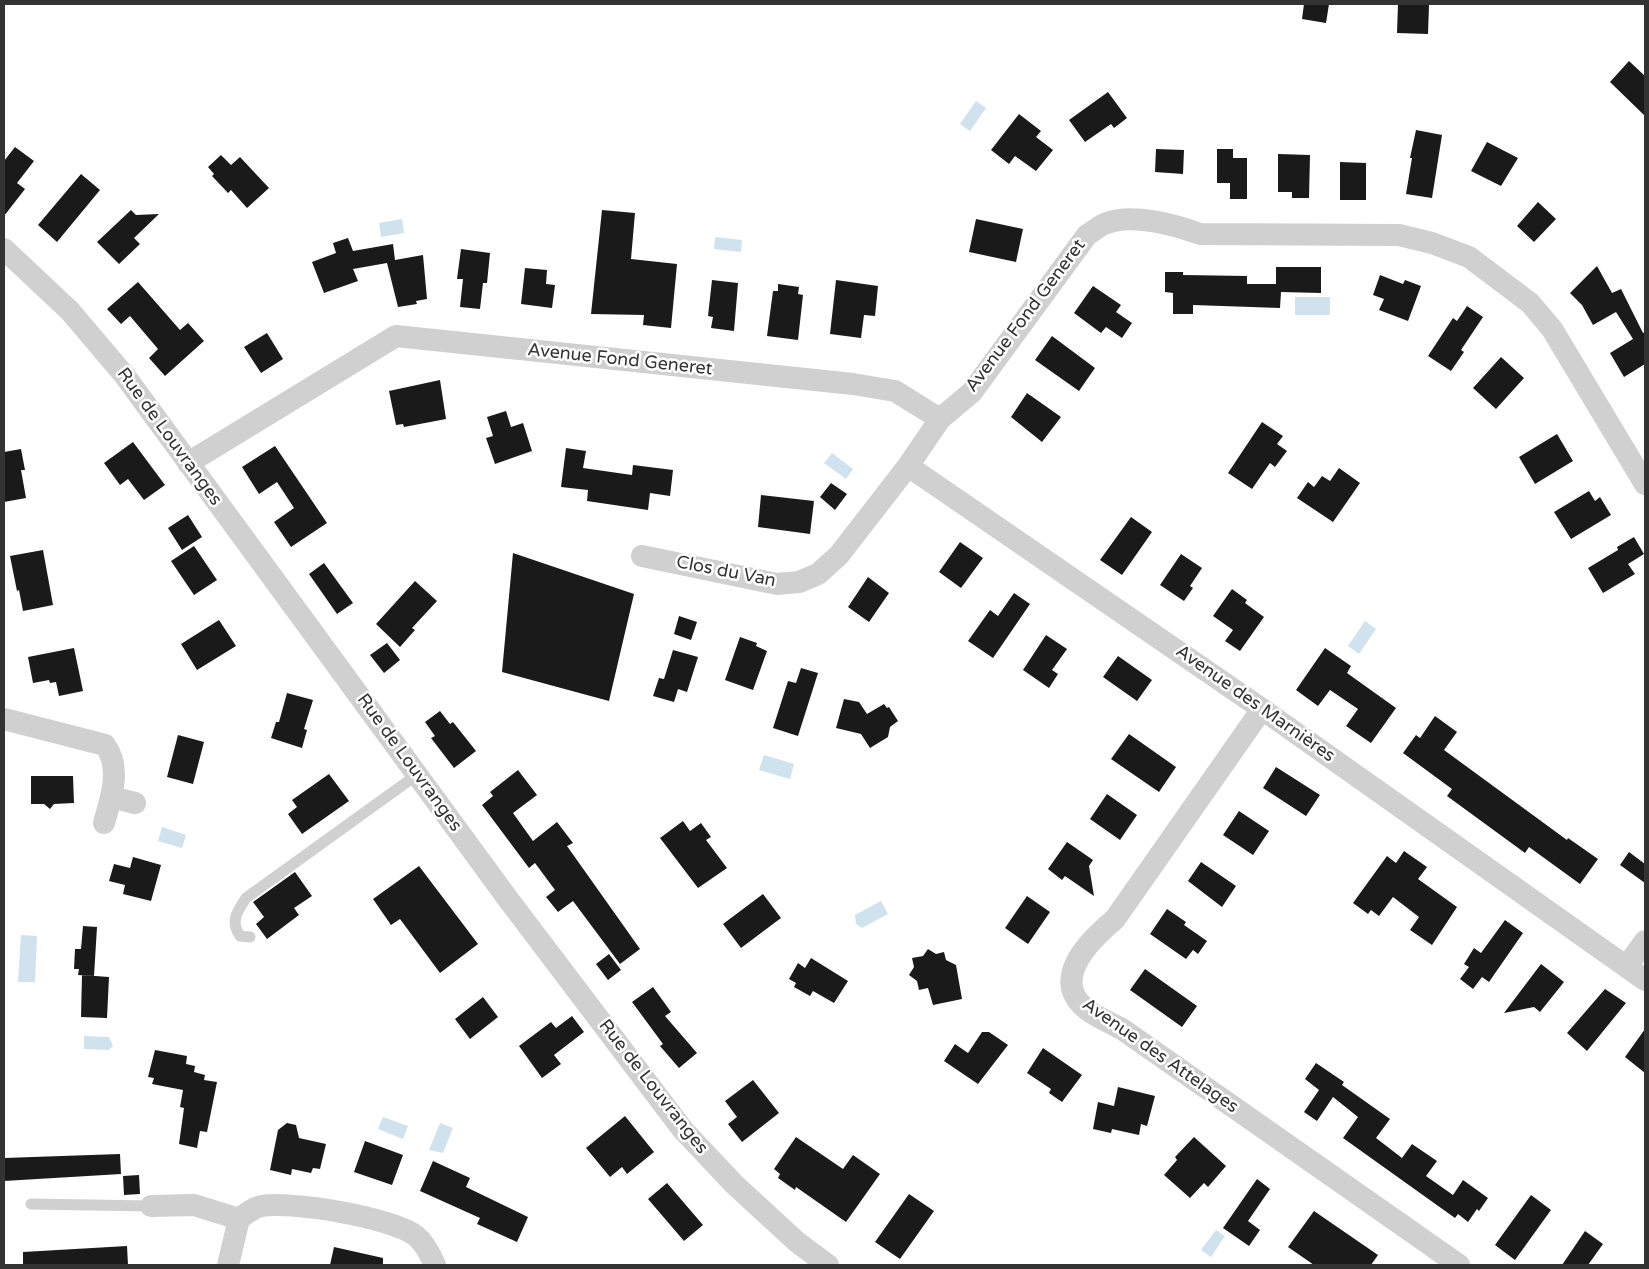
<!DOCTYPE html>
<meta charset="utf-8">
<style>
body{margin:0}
#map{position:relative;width:1649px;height:1269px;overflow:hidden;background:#fff;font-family:"Varela Round",sans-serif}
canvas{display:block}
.frame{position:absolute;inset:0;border:5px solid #333;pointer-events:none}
</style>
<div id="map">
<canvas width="1649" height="1269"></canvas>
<div class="frame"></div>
</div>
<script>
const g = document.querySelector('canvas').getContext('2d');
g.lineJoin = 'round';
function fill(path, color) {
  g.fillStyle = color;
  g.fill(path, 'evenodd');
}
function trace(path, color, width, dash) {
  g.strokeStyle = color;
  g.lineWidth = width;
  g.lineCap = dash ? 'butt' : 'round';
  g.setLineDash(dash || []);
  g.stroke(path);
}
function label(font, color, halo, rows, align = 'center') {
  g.font = font + ' "Varela Round",sans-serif';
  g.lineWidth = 5;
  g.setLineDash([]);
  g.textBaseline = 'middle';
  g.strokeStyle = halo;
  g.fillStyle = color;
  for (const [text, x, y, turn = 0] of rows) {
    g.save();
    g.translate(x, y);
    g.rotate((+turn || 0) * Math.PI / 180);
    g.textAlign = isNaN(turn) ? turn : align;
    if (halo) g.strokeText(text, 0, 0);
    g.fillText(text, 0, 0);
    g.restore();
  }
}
const water = new Path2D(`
 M976 101 986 108 970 131 960 124Z
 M402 219 404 233 381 237 379 223Z
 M715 237 742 240 741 252 714 249Z
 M1295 297H1330V315H1295Z
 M832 453 853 469 846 479 824 463Z
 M1365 621 1376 629 1359 654 1348 646Z
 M764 755 794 764 790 779 759 770Z
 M162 827 186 835 182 848 158 841Z
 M881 901 888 914 862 928 856 924 855 915Z
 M21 935 37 936 35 982H18Z
 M84 1036 109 1037 113 1046 109 1050 84 1049Z
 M383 1117 408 1126 403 1139 378 1129Z
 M440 1123 453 1128 443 1153 429 1150Z
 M1216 1230 1225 1236 1211 1257 1201 1250Z`);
const building = new Path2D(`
 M1304 4H1329L1326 23 1302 19Z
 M1398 4 1429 5 1428 34 1397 33Z
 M1629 61 1645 76V116L1610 82Z
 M1108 92 1127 118 1114 128 1111 124 1085 142 1069 120Z
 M1019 114 1041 131 1036 137 1053 150 1036 171 1015 156 1009 164 991 150Z
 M1416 130 1442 135 1432 198 1406 194 1412 158H1410Z
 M1487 142 1518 158 1501 186 1471 171Z
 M15 147 34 161 17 183 25 189 4 216V161Z
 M1156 149 1184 150 1183 174 1155 172Z
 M1217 149H1233V158H1247V199H1230V183H1217Z
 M1278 154 1310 155 1309 198H1292V192H1278Z
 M221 155 231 165 240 157 269 188 247 208 231 190 228 193 212 176 214 174 208 167Z
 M1340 162 1366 163V200H1340Z
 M81 174 100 190 57 242 38 225Z
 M1538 202 1556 219 1534 242 1517 226Z
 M131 210 136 215 159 214 134 238 140 244 119 264 97 242Z
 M602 210 635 213 631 259 677 264 671 328 643 325 644 315 591 314Z
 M976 219 1023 229 1016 262 969 252Z
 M348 238 353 251 393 244 395 260 423 255 427 299 416 301 417 304 398 307 387 263 353 269 358 281 324 293 312 262 336 253 333 243Z
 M461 249 490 253 487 283H483L480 309 460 307 463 279H457Z
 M1597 266 1612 293 1621 289 1643 333 1645 332V364L1624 377 1610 353 1633 339 1616 312 1593 325 1582 305 1570 293Z
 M1276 267H1321V293L1281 292 1280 308 1193 305V314H1173V293L1165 292V272H1183V275L1247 276V284H1276Z
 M525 268 547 270 546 284 555 285 552 308 521 304Z
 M1380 275 1403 284 1405 280 1421 286 1408 321 1379 310 1384 299 1373 295Z
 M712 280 738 283 734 331 711 328 713 317 708 316Z
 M836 280 878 286 875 316 864 315 861 338 830 334Z
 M138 282 180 330 188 323 204 341 165 376 149 358 158 349 130 316 121 324 107 309Z
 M778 284 799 287 798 294 803 295 798 340 767 336 773 291H778Z
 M1093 286 1121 305 1116 312 1132 323 1122 338 1106 327 1101 333 1074 313Z
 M1467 306 1483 317 1461 350 1464 352 1451 371 1428 356 1453 318 1457 321Z
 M267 333 283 359 261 373 244 347Z
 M1052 336 1095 368 1079 391 1035 360Z
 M1501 357 1524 378 1496 409 1473 388Z
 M440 380 446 419 404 427 403 424 396 425 389 391Z
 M1027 393 1061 417 1042 442 1011 417Z
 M506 411 511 427 523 423 532 451 495 464 486 438 493 436 487 417Z
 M1262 422 1283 436 1277 444 1287 451 1275 467 1270 463 1252 489 1228 473Z
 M1557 434 1573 461 1535 484 1519 457Z
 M133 442 165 485 144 500 128 479 120 485 104 463Z
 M275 446 327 523 291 547 274 522 294 508 277 482 259 494 242 467Z
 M566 448 586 451 583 468 632 475 633 465 673 470 670 496 650 493 648 510 587 501 588 490 561 487Z
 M21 449 25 470H21L26 498 4 502V452Z
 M1339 468 1360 483 1333 522 1297 498 1308 482 1314 487 1322 476 1330 481Z
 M831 483 847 494 835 510 820 497Z
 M1589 491 1595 501 1600 497 1611 515 1571 539 1554 512Z
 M761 495 814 501 810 534 758 527Z
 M188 515 202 537 182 550 168 528Z
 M1131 517 1152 532 1122 575 1100 560Z
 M1634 537 1644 554 1628 564 1635 574 1603 593 1588 568 1618 550 1617 547Z
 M960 542 983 558 961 588 939 572Z
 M194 546 217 580 194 595 171 561Z
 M43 550 53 605 23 611 19 590 17 591 10 556Z
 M513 553 634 594 609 701 502 672Z
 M1181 554 1202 568 1190 586 1193 588 1184 601 1160 585Z
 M324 563 353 603 337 614 309 574Z
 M868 577 889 593 869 622 848 607Z
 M415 581 437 601 412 628 415 630 400 647 376 624Z
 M1232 589 1247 600 1245 603 1264 617 1240 651 1225 641 1233 630 1213 616Z
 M1014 593 1030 604 993 658 968 641 990 610 998 616Z
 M679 616 697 622 691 640 674 634Z
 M219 620 236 646 197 670 181 644Z
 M1046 635 1067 649 1052 670 1058 674 1049 688 1023 670Z
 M740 637 757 643 756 646 767 651 753 690 725 680Z
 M387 643 400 660 384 673 370 655Z
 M74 648 83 691 59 696 56 682 50 683 49 680 33 683 28 657Z
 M1325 648 1351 666 1347 673 1396 708 1371 743 1346 726 1358 709 1330 690 1318 706 1296 690Z
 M673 650 698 657 687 692 678 689 674 702 653 696 659 678 664 679Z
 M1118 656 1152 680 1137 701 1103 677Z
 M801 668 818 673 798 736 773 728 788 681 796 683Z
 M287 693 313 700 304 729 307 730 302 748 271 738 276 722H279Z
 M844 699 859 702 867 714 884 704 887 708 889 707 898 721 890 727 888 737 870 748 861 734 836 728Z
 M440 711 450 724 453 722 476 751 454 768 431 738 435 736 425 722Z
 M1435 716 1457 732 1444 750 1567 840 1568 838 1598 859 1580 884 1529 847 1525 853 1447 796 1452 789 1403 753 1416 735 1420 738Z
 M1129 734 1176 767 1159 792 1111 759Z
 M178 735 204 742 193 784 167 777Z
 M1276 767 1320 795 1306 816 1263 788Z
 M518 770 537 795 513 813 533 841 557 822 573 843 567 846 640 949 620 964 573 901 558 912 546 897 555 890 535 863 529 868 482 805 493 796 490 792Z
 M329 774 349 801 302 834 288 814 297 807 292 800Z
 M31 776H73L74 803 54 804 50 809 44 804H31Z
 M1107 794 1137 815 1120 840 1090 819Z
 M1239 811 1269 831 1253 855 1223 835Z
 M683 821 690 831 701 823 711 837 706 840 727 868 698 888 660 838Z
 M1067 842 1093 860 1089 866 1094 896 1065 876 1062 880 1048 869Z
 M1404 851 1427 867 1418 879 1457 907 1432 945 1410 930 1419 917 1393 897 1379 916 1371 910 1368 914 1353 903 1387 856 1396 863Z
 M1629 852 1645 864V883L1620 865Z
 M133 857 161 865 151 901 123 894 125 885 109 881 114 864 130 868Z
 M1201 862 1236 886 1222 907 1188 881Z
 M419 866 478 944 440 973 400 919 391 925 373 899Z
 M295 872 312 896 294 908 299 915 267 939 256 924 264 917 253 902Z
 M763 894 781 918 741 948 723 924Z
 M1027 896 1050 912 1028 944 1005 928Z
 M1167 909 1186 922 1184 925 1207 941 1198 954 1193 950 1186 959 1150 934Z
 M1505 920 1523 933 1489 982 1482 977 1473 989 1460 979 1469 967 1464 964 1474 948 1481 953Z
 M83 926 97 927 94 976 78 975 79 969H74L75 949H81Z
 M928 949 936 954 944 952 946 960 956 965 962 999 933 1005 928 988 919 990 917 981 909 975 914 967 912 958 923 956Z
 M609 954 621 970 608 980 596 964Z
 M811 958 848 981 834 1003 813 991 810 996 794 987 796 983 789 979 798 963 805 968Z
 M1541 964 1564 982 1540 1012 1534 1007 1504 1013Z
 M1145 969 1197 1006 1182 1027 1130 990Z
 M82 975 109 977 107 1018 81 1017Z
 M653 987 671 1012 665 1016 697 1053 679 1068 660 1046 663 1044 632 1002Z
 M1605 989 1626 1003 1587 1051 1567 1033Z
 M483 997 498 1017 470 1039 455 1019Z
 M572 1016 584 1032 554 1055 561 1064 542 1078 519 1046 551 1022 556 1028Z
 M1645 1029V1073L1625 1057Z
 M982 1032H989L1008 1045 978 1084 944 1061 955 1044 968 1053Z
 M1043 1048 1082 1075 1062 1102 1049 1093 1051 1089 1027 1073Z
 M155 1050 187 1056 186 1064 195 1066 194 1072 205 1075 204 1080 217 1082 207 1132 200 1131 197 1148 179 1144 184 1108 180 1107 183 1090 152 1084 154 1078 148 1077Z
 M1316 1063 1344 1082 1342 1085 1390 1119 1376 1138 1402 1158 1412 1144 1437 1161 1426 1176 1453 1195 1463 1180 1488 1198 1479 1211 1477 1209 1468 1222 1458 1214 1455 1218 1343 1138 1358 1117 1333 1097 1317 1121 1304 1112 1319 1090 1305 1079Z
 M753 1080 779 1113 742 1142 728 1124 737 1117 725 1101Z
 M1118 1087 1155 1096 1147 1126 1141 1124 1139 1135 1112 1129 1111 1133 1093 1129 1098 1102 1114 1106Z
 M625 1116 654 1152 627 1174 622 1167 610 1177 586 1148Z
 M287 1123 296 1125 299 1138 326 1144 320 1169 313 1168 311 1173 292 1169 291 1175 270 1170 278 1130Z
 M796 1137 843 1169 853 1155 880 1174 846 1222 796 1187 795 1190 778 1178 780 1174 774 1169Z
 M1194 1137 1226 1166 1208 1187 1204 1183 1190 1198 1164 1175 1177 1160 1175 1157Z
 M365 1141 403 1155 392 1185 354 1172Z
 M120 1154 121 1174 4 1181V1158Z
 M433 1161 470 1178 466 1187 528 1217 517 1242 477 1224 480 1218 420 1191Z
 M139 1175 140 1194 124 1195 123 1176Z
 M1257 1179 1270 1189 1248 1221 1260 1230 1249 1246 1223 1228Z
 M667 1183 703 1225 684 1241 648 1199Z
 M909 1194 934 1211 900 1259 875 1242Z
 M1531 1195 1551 1210 1515 1260 1495 1245Z
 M1314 1211 1378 1255 1371 1265H1314L1288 1247Z
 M1585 1231 1603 1244 1588 1265H1562Z
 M127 1246 128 1265H23V1252Z
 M334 1247 383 1258V1265H330Z`);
const lane = new Path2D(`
 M250 937 240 936C230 921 237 912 246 898L418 774
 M31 1204 151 1206`);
const street = new Path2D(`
 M4 249 70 311 125 376 508 899 683 1130 735 1185 797 1242 828 1265
 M188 463 396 336 853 384 895 391 940 419
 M908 466 1262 709 1645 980
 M642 556 777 584 799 582 818 574 839 555 908 466 940 419 972 392 1087 235C1094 231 1100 225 1107 223 1132 213 1176 225 1200 234L1399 235 1432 243 1469 257 1530 303 1552 329 1645 484
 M1262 709 1115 919C1096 935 1060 967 1075 996 1083 1012 1107 1021 1122 1029L1459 1265
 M4 719 105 745C122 768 111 798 104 823
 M111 797 135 803
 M1627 966 1645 941
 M151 1206 194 1205 239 1219C244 1215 252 1209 258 1207 286 1199 394 1218 416 1236 425 1243 431 1256 435 1265
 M228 1265 239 1219`);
const streetNames = [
 ["Avenue Fond Generet",1026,316,-53],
 ["Avenue Fond Generet",620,360,6],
 ["Rue de Louvranges",169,437,54],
 ["Clos du Van",726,572,11],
 ["Avenue des Marnières",1255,704,35],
 ["Rue de Louvranges",409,763,54],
 ["Avenue des Attelages",1160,1056,35],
 ["Rue de Louvranges",653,1087,52]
];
fill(water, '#cfe2ee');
fill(building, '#1a1a1a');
trace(lane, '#d0d0d0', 11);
trace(street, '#d0d0d0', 22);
label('18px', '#333', '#fff', streetNames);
</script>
